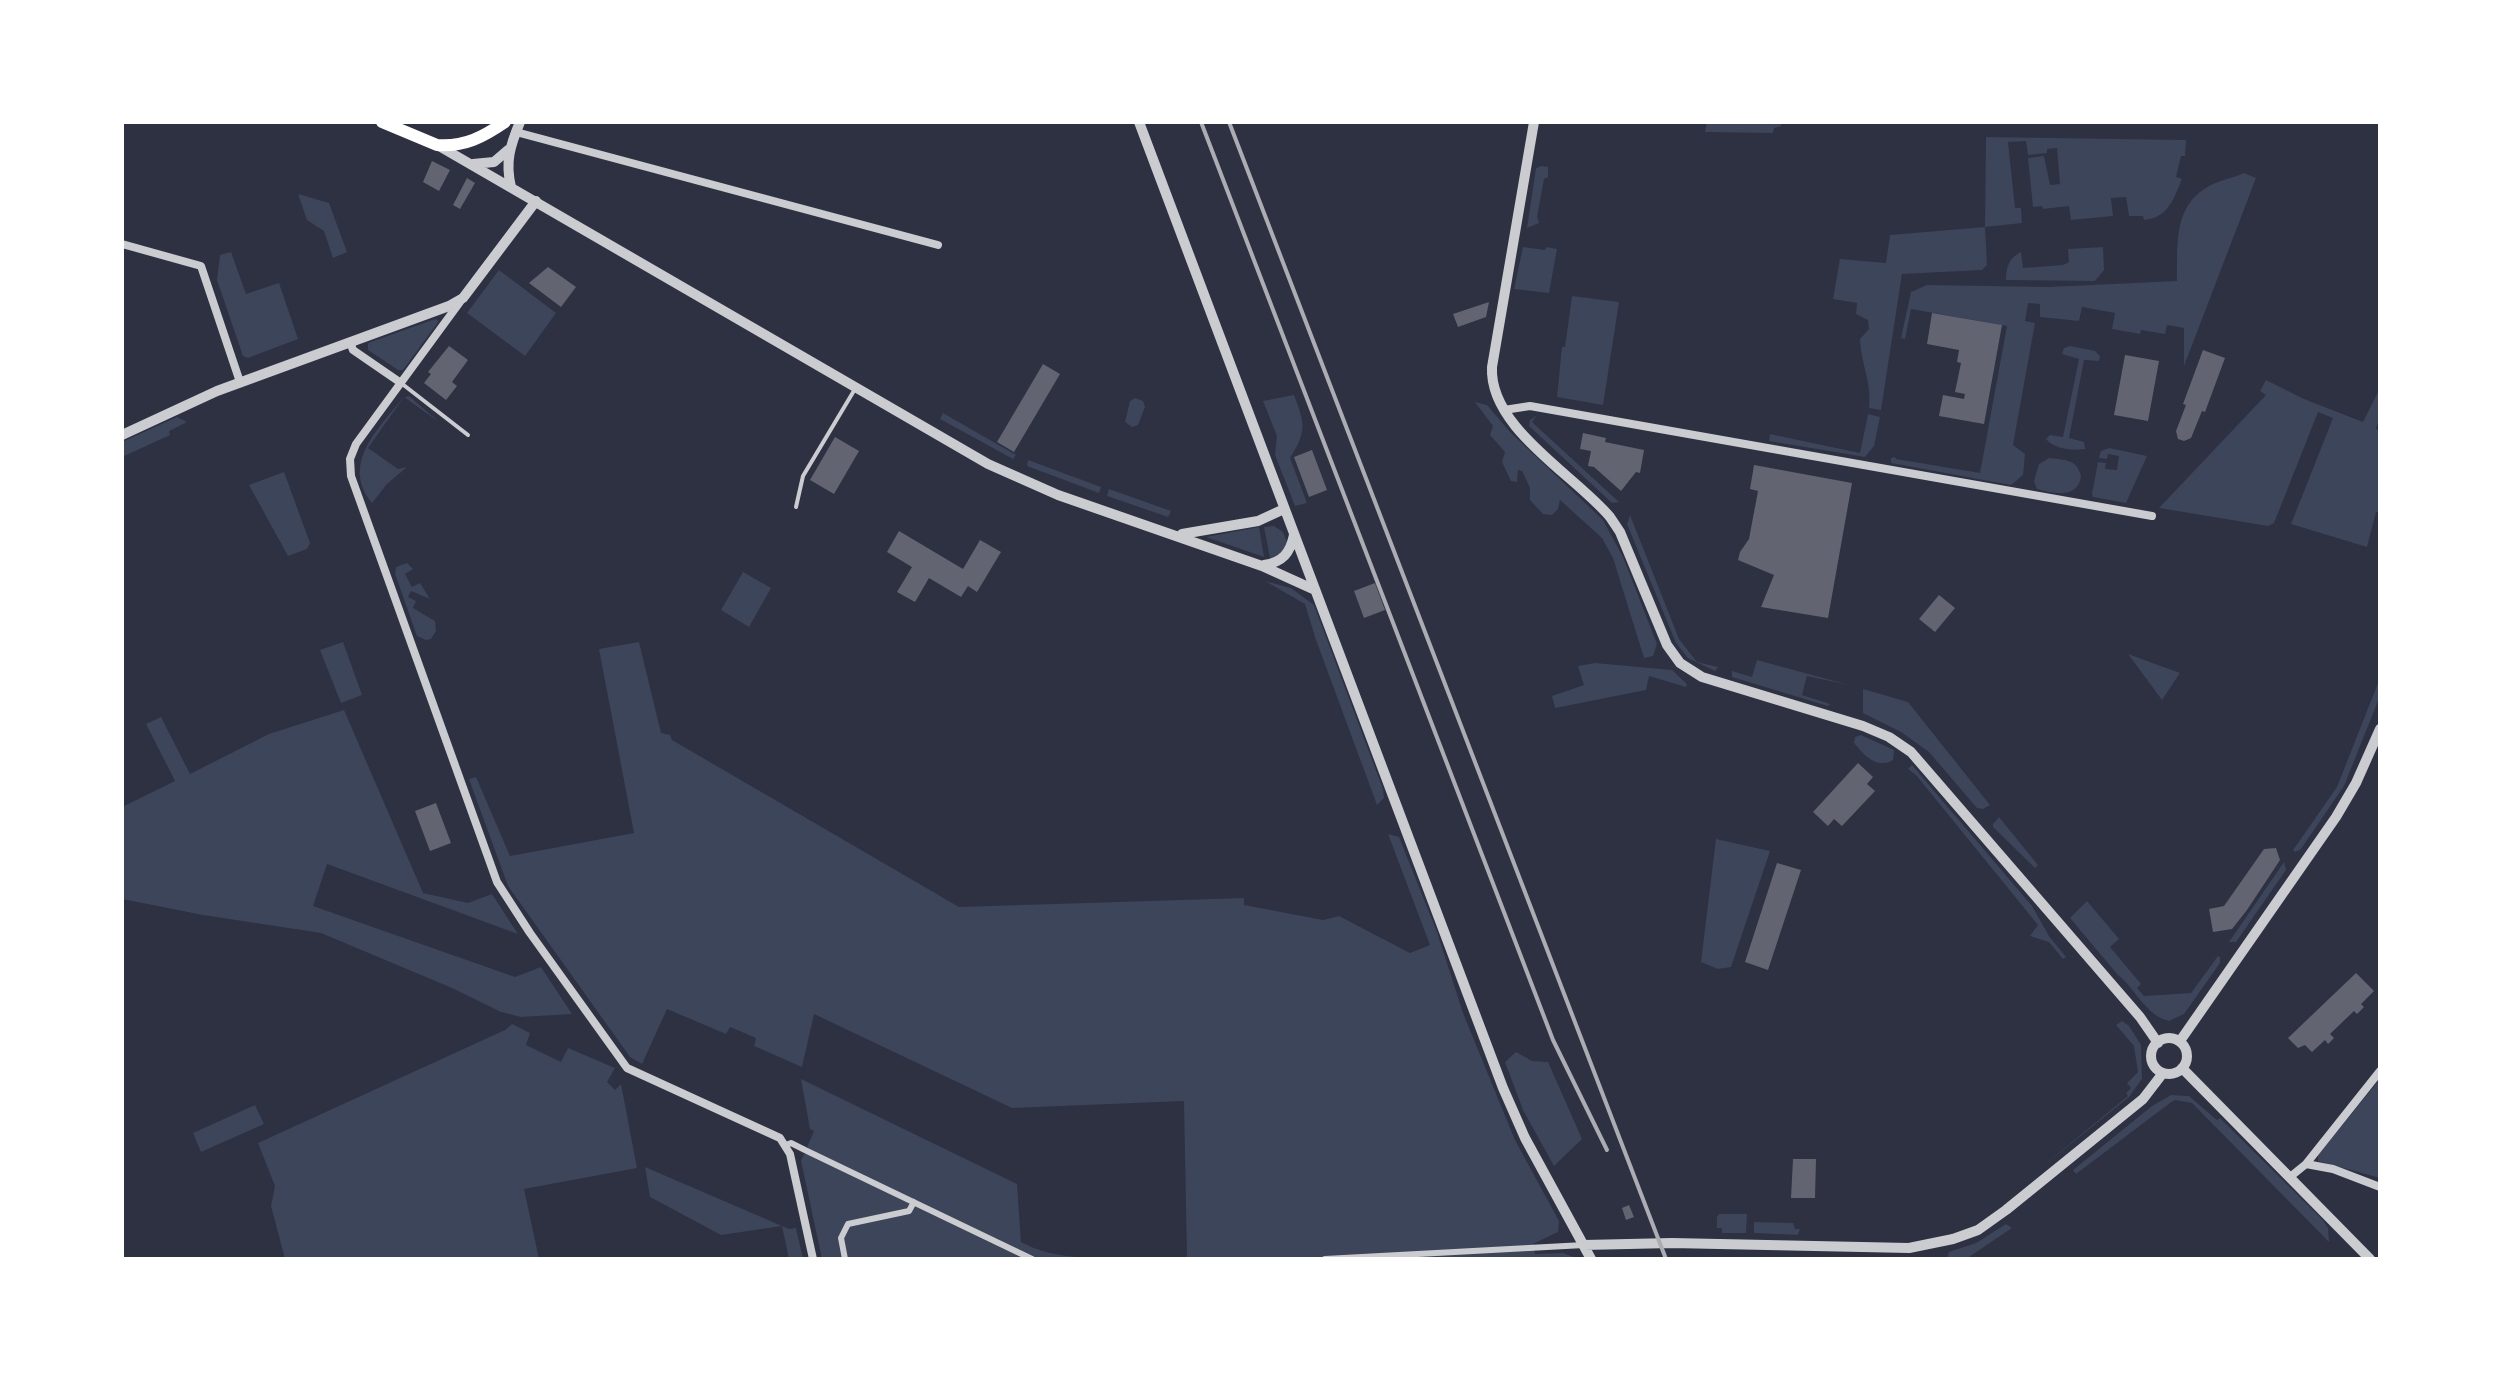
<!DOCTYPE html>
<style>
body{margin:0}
#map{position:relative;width:2502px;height:1381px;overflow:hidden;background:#2d3142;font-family:"Work Sans",sans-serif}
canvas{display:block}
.frame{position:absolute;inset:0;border:124px solid #fff;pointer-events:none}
</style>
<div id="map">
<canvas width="2502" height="1381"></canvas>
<div class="frame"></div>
</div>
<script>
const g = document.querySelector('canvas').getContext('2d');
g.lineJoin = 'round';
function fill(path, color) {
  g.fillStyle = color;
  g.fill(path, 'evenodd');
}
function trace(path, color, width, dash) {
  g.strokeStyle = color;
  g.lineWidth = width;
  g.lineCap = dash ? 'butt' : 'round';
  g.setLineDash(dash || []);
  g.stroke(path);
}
const green = new Path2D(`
 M1707 122H1781V126L1774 128 1773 133 1705 132Z
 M1986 137 2186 140 2185 156H2181L2176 177 2182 179C2173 200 2169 217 2144 220L2143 216H2129L2126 197 2111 198 2113 216 2071 220 2069 206 2043 209 2042 206 2033 207 2028 158 2044 156 2050 185 2060 184 2057 148 2047 149V153L2028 155 2026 141 2008 142 2015 208H2021L2022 223 1985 227 1987 265 1982 270 1902 274 1881 410 1869 408C1872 382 1861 365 1860 339L1869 329 1868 320 1856 314 1857 303 1833 299 1840 259 1886 263 1890 235 1985 227Z
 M1542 166 1548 167V177L1544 179 1537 217 1539 223 1527 228 1536 168Z
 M2244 173 2256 178 2184 366V328L2167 325 2165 334 2141 330 2140 334 2112 329 2115 313 2082 307 2079 321 2040 317V304L2028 303 2025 321 2035 323 2013 445 2025 454 2023 475 2011 485 1891 463V458L1895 457 1896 459 1980 473 2007 326 1911 309 1905 339 1901 338 1911 292 1927 285 2048 287 2177 281C2178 245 2172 205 2211 185 2223 179 2231 179 2244 173Z
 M298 194 329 203 347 252 333 258 324 231 307 220Z
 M1523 247 1545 250 1546 247 1557 249 1549 293 1514 289Z
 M2103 247 2104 270 2095 281 2006 280C2006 267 2009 258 2021 252L2023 268 2063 265 2069 262 2068 249Z
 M231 252 246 294 279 283 298 339 248 358 243 356 217 280 220 255Z
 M499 270 556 313 525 356 467 313Z
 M1572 296 1619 302 1603 405 1557 397 1562 347H1565Z
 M435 319 439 321 403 370H398L368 350V343Z
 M2070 346 2095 351 2100 356 2099 361 2084 360 2069 438 2084 442 2085 449C2072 451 2054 449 2046 439L2050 435 2063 437 2079 359 2062 354 2064 348Z
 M2266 380 2304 399 2363 422 2380 388V416L2376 429 2380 430V512H2376L2367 547 2291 524 2333 418 2318 412 2274 523 2268 526 2159 508 2266 395 2260 391Z
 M1294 395C1305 424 1307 431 1290 458L1307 503 1295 506 1275 455 1277 436 1263 401Z
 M409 396 439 422 404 397 368 448 398 469 407 467 387 484 372 503C340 464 379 428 403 398Z
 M1135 398 1143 401 1145 407 1138 425 1132 427 1125 422 1130 401Z
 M1475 402 1487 405 1510 432 1603 520 1623 557 1657 644 1653 656 1644 658 1613 558 1602 538 1560 500 1558 509 1552 515 1543 514 1530 500V488L1522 471 1518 470 1517 482 1511 481 1502 462 1505 452 1490 435 1493 426Z
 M943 413 1016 455 1013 459 940 419Z
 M1868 414 1880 417 1874 446 1865 457 1769 441 1770 434 1860 453Z
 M1537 415 1532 422 1619 502 1612 503 1529 426 1530 420Z
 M177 417 187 422 169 431 170 435 122 457V442Z
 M2109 448 2147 456 2126 503 2093 497 2092 494 2098 462 2106 463 2105 469 2117 470 2119 456 2108 454 2107 459 2099 458 2101 451Z
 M2049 458C2065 460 2077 459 2081 476 2078 499 2054 494 2037 489L2034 481 2039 464Z
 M1028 460 1101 487 1099 493 1027 466Z
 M284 472 310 543 307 549 288 556 249 485Z
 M1109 489 1171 511 1168 517 1107 496Z
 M1630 515 1679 639 1697 662 1718 667 1715 671 1688 658 1676 643 1627 524Z
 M1274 526 1283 532 1287 542 1283 553 1270 558 1264 527Z
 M1259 527 1264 557 1206 537Z
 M407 563 413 569 405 574 412 587 420 583 430 599 411 591 408 597 416 601 413 608 435 621 436 631 431 639 426 640 417 636 395 574 396 567Z
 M743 572 771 588 749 627 721 610Z
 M1265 581 1291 588 1314 605 1383 789 1384 798 1377 805 1316 640 1305 604Z
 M343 642 362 695 341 703 320 650Z
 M639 642 661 733 670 735 672 740 959 907 1244 898V905L1323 920 1339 916 1410 953 1430 945 1388 834 1399 837 1437 932 1463 1013 1515 1140 1559 1221 1558 1232 1533 1244 1535 1254 1563 1253 1579 1259H1187L1184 1101 1012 1108 814 1014 802 1067 754 1046 756 1038 730 1027 726 1034 667 1009 642 1064 630 1057 508 886 469 779 476 777 510 856 634 833 599 649Z
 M2128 654 2180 673 2162 700Z
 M1757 660 1849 685 1807 676 1802 695 1830 704 1828 706 1732 677V671L1752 677Z
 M1595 663 1672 670 1687 684 1686 687 1649 676 1646 690 1555 708 1552 696 1584 685 1578 666Z
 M2380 678V696L2344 786 2301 849 2295 852 2293 850 2337 787Z
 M1863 689 1908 702 1990 805 1983 809 1977 808 1929 752 1901 732 1863 713Z
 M344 710 423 893 468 903 492 894 518 934 327 864 313 906 515 977 541 967 572 1014 521 1017 501 1012 452 988 321 933 203 915 122 899V807L175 781 146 724 161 717 190 774 269 734Z
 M1861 735 1894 750 1893 760C1877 770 1864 755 1854 743L1855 737Z
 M1912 765 2032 906 2049 936 2066 957 2063 959 2049 942 2030 936 2038 925 1916 775 1908 769Z
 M1999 817 2038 865 2035 868 1993 827V824Z
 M1716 839 1770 851 1731 967 1718 969 1701 962Z
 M2284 862 2286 870 2236 942H2229Z
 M2087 901 2119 939 2110 947 2141 984 2137 988 2144 996 2191 993 2218 956 2220 957V963L2184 1014 2169 1021C2146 1016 2135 988 2117 974L2070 918Z
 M2122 1021 2129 1026 2141 1045 2142 1079 2129 1097 2032 1175 2128 1096 2126 1093 2131 1088 2127 1083 2138 1072 2134 1046 2116 1025Z
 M512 1024 530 1033 526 1045 561 1062 568 1048 615 1068 607 1082 615 1090 621 1084 637 1168 524 1189 539 1259H285L271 1206 275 1186 258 1143 505 1030Z
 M1516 1052 1532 1061 1548 1062 1582 1139 1554 1166 1523 1110 1505 1062Z
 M801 1079 1017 1184 1021 1242C1061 1264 1116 1257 1160 1259H822L801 1161 814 1131 810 1129Z
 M2380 1079V1178L2318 1161V1155Z
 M2171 1095 2189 1096 2217 1120 2220 1118 2322 1219 2328 1228 2329 1242 2192 1103 2175 1100 2170 1103 2076 1174 2073 1170 2152 1106Z
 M255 1105 264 1124 201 1152 193 1133Z
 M645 1167 789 1229 796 1228 803 1259H789L782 1226 721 1235 650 1197Z
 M1719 1214H1747L1746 1233H1722V1228H1717V1217Z
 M1754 1222 1793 1223 1795 1229H1800L1798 1235 1754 1233Z
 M2006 1224 2012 1228 1966 1259H1947L1949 1252 1976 1243Z`);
const building = new Path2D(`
 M432 161 450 170 439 191 423 182Z
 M467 178 475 183 460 209 453 205Z
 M548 267 576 287 561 307 529 283Z
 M1489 302 1486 317 1458 327 1453 314Z
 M1932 313 2002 325 1984 424 1939 416 1943 395 1964 399 1965 394 1955 392 1961 363 1957 362 1959 350 1927 344Z
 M449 346 468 360 452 382 457 386 446 400 424 383 431 374 428 372Z
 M2203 350 2225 358 2205 412 2202 411 2191 438 2184 441 2178 439 2176 431 2186 405 2183 404Z
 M2125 355 2159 361 2148 421 2114 415Z
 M1043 364 1060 374 1014 452 997 442Z
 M1583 433 1606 438 1605 442 1644 450 1640 473 1636 472 1621 491 1594 467 1588 466 1591 451 1580 449Z
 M835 437 859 451 834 494 810 480Z
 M1312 450 1327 490 1309 497 1294 457Z
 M1754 465 1852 483 1828 618 1761 607 1774 575 1738 560 1740 552 1749 539 1758 491 1750 489Z
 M899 531 963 569 980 540 1001 552 977 592 968 586 961 597 929 578 915 602 897 592 912 567 887 552Z
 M1375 583 1385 610 1364 618 1354 591Z
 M1939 595 1955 608 1935 632 1919 619Z
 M1858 763 1873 777 1867 784 1875 791 1842 826 1834 819 1828 826 1813 812Z
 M436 803 451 843 430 851 415 811Z
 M2276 848 2280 860 2247 910 2232 929 2213 932 2209 909 2224 906 2264 849Z
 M1777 863 1801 870 1768 970 1745 962Z
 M2356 973 2374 991 2361 1004 2364 1007 2357 1014 2354 1011 2330 1034 2334 1038 2328 1044 2325 1040 2312 1052 2305 1045 2298 1048 2288 1038Z
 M1793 1159H1816L1815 1198H1791Z
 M1629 1205 1634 1217 1626 1220 1622 1208Z`);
const service = new Path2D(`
 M401 383 468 435
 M796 507 803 476 855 389`);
const pedestrian = new Path2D(`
 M786 1145 791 1143 805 1150
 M807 1151 1032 1259
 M845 1259 841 1238 848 1224 909 1211 914 1202
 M1325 1259 1584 1245`);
const minor = new Path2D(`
 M516 132 938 245
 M122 244 201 266 240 382
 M460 302 356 444 350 459 351 476 497 882 530 933 627 1068 780 1138 790 1154 813 1259
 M350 342 353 350 401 383
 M1504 410 1530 406 2152 516
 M2306 1164 2380 1071
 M2290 1177 2306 1164 2333 1169 2380 1187`);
const tertiary = new Path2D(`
 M1139 122 1503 1088 1525 1138 1591 1259
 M1534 122 1492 367C1489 428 1575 475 1610 517L1620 532 1667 645 1680 663 1702 677 1863 726 1889 737 1911 752 2140 1017 2158 1043
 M439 146 988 464 1058 495 1262 566 1315 590
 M473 164 494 162 508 150
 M511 187C505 162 510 146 520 122
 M122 435 217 391 449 306 463 298 536 201
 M1182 534 1258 521 1284 509
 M1264 565C1283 562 1290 553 1294 535
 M2151 1056a18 18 0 1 1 36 0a18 18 0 1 1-36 0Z
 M2180 1041 2336 817 2356 783 2380 729
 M2182 1068 2370 1259
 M1584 1245 1672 1243 1909 1248 1953 1239 1978 1230 2006 1210 2143 1099 2163 1073`);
const primary = new Path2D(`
 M382 122 437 145C465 147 483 137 505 122`);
const rail = new Path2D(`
 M1201 122 1553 1040 1607 1150
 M1229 122 1666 1259`);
fill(green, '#3c4559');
fill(building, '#626471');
trace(service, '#caccd0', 4);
trace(pedestrian, '#caccd0', 6);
trace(minor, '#caccd0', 8);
trace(tertiary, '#caccd0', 10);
trace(primary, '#fff', 12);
trace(rail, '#abadb3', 4);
</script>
